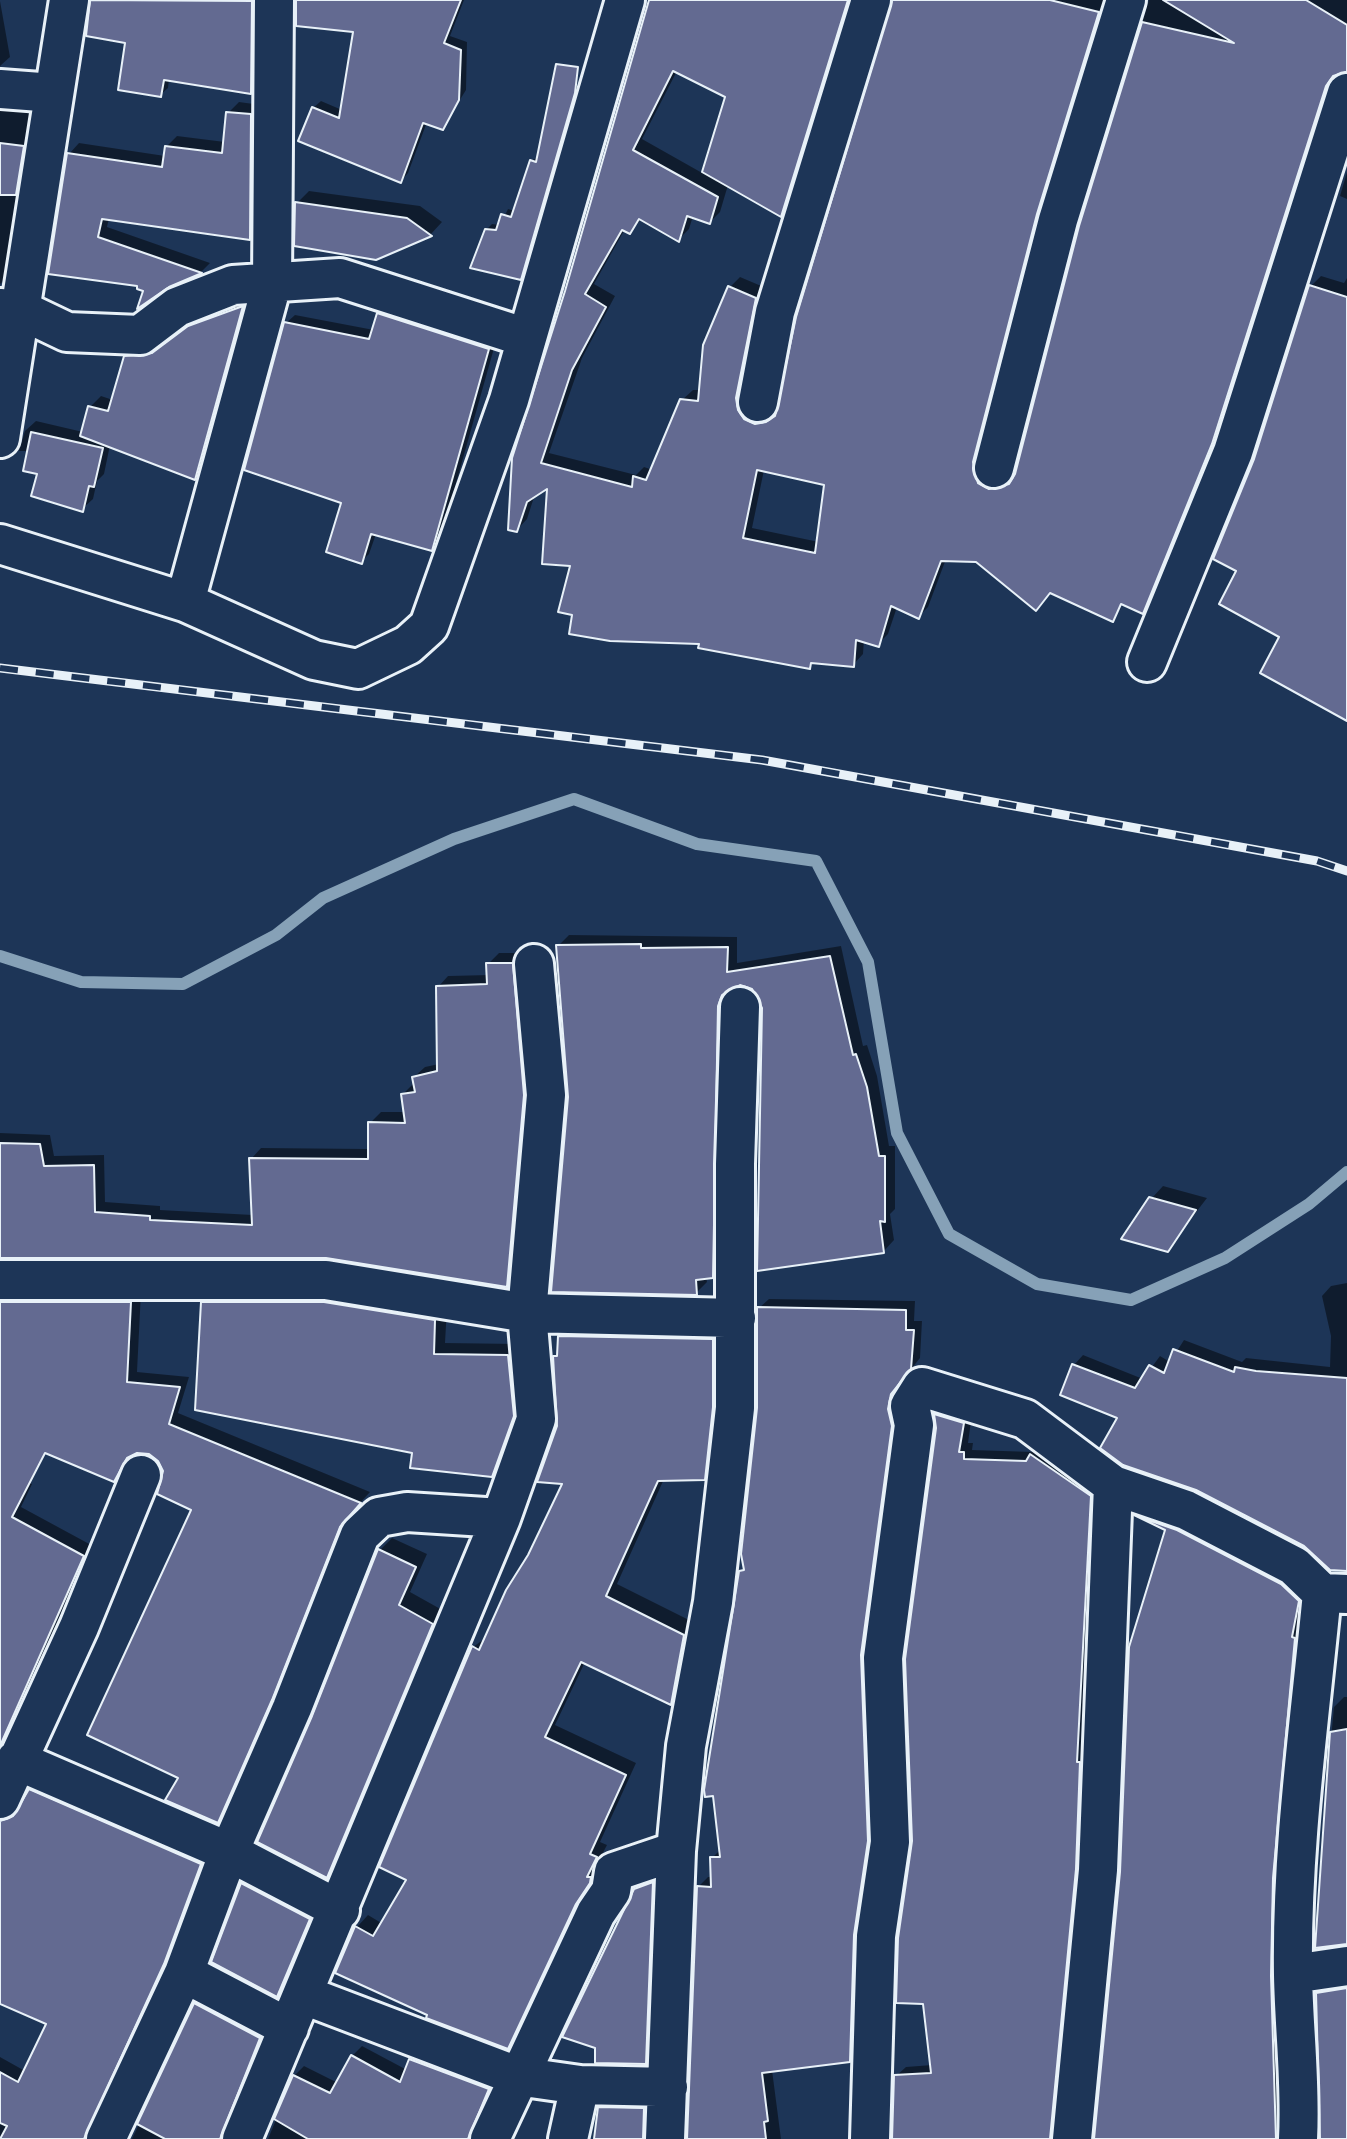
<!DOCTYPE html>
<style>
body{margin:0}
canvas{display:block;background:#1d3557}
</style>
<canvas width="1347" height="2139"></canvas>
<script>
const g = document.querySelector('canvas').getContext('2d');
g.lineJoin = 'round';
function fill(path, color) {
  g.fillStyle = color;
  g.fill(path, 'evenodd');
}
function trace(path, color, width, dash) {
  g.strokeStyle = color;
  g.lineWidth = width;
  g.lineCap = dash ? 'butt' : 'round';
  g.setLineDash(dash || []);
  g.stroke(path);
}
const shadow = new Path2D(`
 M91 0H261L258 84 251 92 169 79 168 88 160 95 127 41 88 34Z
 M298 0H464L450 36 467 42 466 90 443 127 427 122 408 173 401 181 313 108 321 101 342 110 355 30Z
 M653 0H854L791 205 781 215 728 185 720 212 710 222 693 216 689 229 679 239 642 218 630 232 625 229 594 284 615 296 582 358 549 453 636 475 644 467 653 470 682 400 693 390H701L705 345 730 287 740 277 766 288V414L778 413 894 0H1109L1000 480 1016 476 1081 227 1149 0H1347V71L1336 74 1222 432 1153 601 1142 612 1125 603 1112 619 1051 591 1036 609 977 560 946 559 928 607 918 617 897 607 888 634 878 644 864 640 863 654 853 665 815 661 809 667 574 613 572 565 549 485 535 494 527 519 517 530 567 291ZM677 71 727 96 704 174 642 139ZM764 470 826 483 819 542 752 528ZM1128 595 1120 610H1116Z
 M0 1 10 57 0 66Z
 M0 100 35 105 10 275 0 284Z
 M239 102 261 105 260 227 250 238 109 218 107 227 210 263 201 272 145 289 140 284 50 272 69 154 79 143 165 156 167 146 177 136 225 142 228 113Z
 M544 154 559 159 526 272 520 278 486 230 492 224 500 225 508 209 515 211 531 161Z
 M1347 172V199L1340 196Z
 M309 191 420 206 442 222 431 234 375 258 297 203Z
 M1321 276 1344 283 1347 278V718L1281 636 1239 570 1256 459 1311 286Z
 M252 298 206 467 195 478 110 445 104 474 97 481 93 499 82 509 39 473 29 451H19L25 431 36 421 83 432 90 407 101 396 113 400 126 357 136 346 165 343 201 316Z
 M387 306 496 341 440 540 432 548 376 534 369 554 361 562 286 323 295 315 374 330 378 314Z
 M569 935 737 937V963L841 946 863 1046 867 1045 877 1076 889 1146H895V1209L890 1214 894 1240 884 1251 754 987 740 983 730 988 728 994 723 1265 706 1277 707 1282 696 1293 570 1097 558 946Z
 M499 953H523L534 1083 517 1275 506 1285 326 1256H0V1133L50 1135 54 1156 104 1155 105 1202 160 1206V1210L253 1215 251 1159 261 1148 370 1149V1123L381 1112H405L403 1094 415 1082 414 1077 425 1067 439 1064 438 987 448 976 489 975 488 964Z
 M1163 1186 1207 1198 1167 1250 1151 1199Z
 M1347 1283V1546L1305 1545 1120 1417 1074 1365 1083 1355 1143 1379 1160 1356 1170 1362 1184 1340 1242 1362 1246 1358 1330 1367 1331 1336 1322 1296 1331 1286Z
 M0 1289 141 1292 137 1372 189 1377 178 1413 370 1492 350 1514 282 1687 228 1810 217 1821 181 1777 194 1509 165 1473 159 1459 139 1451 114 1480 0 1372Z
 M215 1290 447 1308 445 1343 520 1344 525 1402 504 1462 492 1475 414 1452 203 1303Z
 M769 1299 915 1301 914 1321H922L920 1358 900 1383 897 1399 877 1830 859 2051 849 2061 772 2070 781 2139H689L699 1886 708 1877H713L712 1858 721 1849 741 1572 745 1568 759 1408V1308Z
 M572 1325 724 1329 716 1466 704 1478 664 1479 617 1584 695 1623 682 1691 671 1703 585 1662 555 1725 636 1763 600 1842 607 1845 596 1866 601 1869 587 1890 519 2035 507 2047 338 1972 357 1927 368 1915 383 1924 408 1880 473 1647 487 1637 565 1483 555 1357 559 1352 560 1337Z
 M945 1405 972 1414 968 1443H973L972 1450 1034 1452 1041 1445 1099 1486 1089 1753 1061 2139H894L896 2076 906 2067 932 2065 914 1842 936 1415Z
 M0 1468 32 1484 21 1507 93 1546 0 1754Z
 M1145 1507 1308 1591 1290 2139H1096L1167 1529 1137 1515Z
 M392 1538 427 1554 410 1592 444 1611 339 1864 326 1876 314 1717 380 1550Z
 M1344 1697H1347V1944L1317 1946 1322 1833 1334 1707Z
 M40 1781 210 1854 97 2139H0V2057L25 2071 49 2023 0 2002V1808H20Z
 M664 1871 658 2050 645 2062 635 1890 648 1877Z
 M251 1876 317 1911 285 1986 277 1995 243 1884Z
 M1347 1981V2139H1322L1318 1994 1327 1984Z
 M206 1994 269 2028 228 2139H132L196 2004Z
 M362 2046 407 2070 421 2050 498 2079 464 2139H268L294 2076 304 2066 338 2083 352 2056Z
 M609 2099 653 2100 655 2139H598L600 2108Z`);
const stream = new Path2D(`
 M0 956 81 982 183 984 276 935 323 898 454 839 574 799 697 844 816 861 868 962 897 1133 949 1234 1037 1284 1131 1300 1225 1258 1309 1204 1347 1172`);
const building = new Path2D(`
 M90 0 252 1 251 94 164 80 161 97 118 90 125 43 86 36Z
 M296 0H461L444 43 461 50 459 100 443 130 423 123 401 183 298 141 312 107 339 118 353 32 296 26Z
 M649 0H848L781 217 702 172 725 97 673 71 633 150 718 197 710 224 687 216 679 242 639 219 630 234 622 230 585 294 606 307 572 370 541 463 632 487 633 476 646 480 680 399 698 401 703 345 728 286 756 298 736 398 738 410 744 419 755 424 766 422 775 416 796 317 892 0H1050L1099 12 1037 214 973 462 978 483 989 489 1009 484 1015 474 1079 226 1142 22 1234 43 1163 0H1306L1347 25V72L1333 76 1326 86 1212 444 1143 614 1121 604 1113 622 1050 593 1036 611 976 562 941 561 919 619 891 606 879 647 856 640 854 667 811 663 810 669 698 648 699 644 610 641 569 634 572 615 558 612 570 566 542 564 547 489 527 502 517 532 508 530 512 458 565 291ZM757 470 824 485 815 553 743 538Z
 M556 64 578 67 575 93 521 280 470 268 485 229 496 230 501 214 511 217 530 160 536 162Z
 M226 112 251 114 250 240 102 219 98 237 202 273 169 287 137 309 143 291 137 289V286L48 274 67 153 162 167 165 146 222 153Z
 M0 143 24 146 16 195H0Z
 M295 202 407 218 432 236 376 260 294 246Z
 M1309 285 1347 297V721L1260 673 1279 637 1219 604 1236 571 1213 559 1254 459Z
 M243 306 195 480 80 436 88 406 108 411 124 356 152 353 188 326Z
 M377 313 489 349 432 551 371 534 362 564 326 552 341 503 244 470 284 322 369 339Z
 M31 432 103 448 94 487 89 486 83 512 31 496 37 474 23 471Z
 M641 944V948L728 947 727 972 830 956 853 1055 856 1054 867 1087 879 1156H885V1222L880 1221 884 1253 757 1271 762 1008 752 989 740 985 722 995 718 1006 713 1278 696 1280 697 1295 551 1292 568 1097 556 945Z
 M486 963H513L524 1095 507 1287 326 1258H0V1143L40 1144 44 1166 94 1165 95 1212 150 1216V1220L252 1225 249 1158 368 1159V1122L405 1123 401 1094 415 1092 412 1077 437 1071 436 986 487 984Z
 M1149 1197 1196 1210 1168 1252 1121 1239Z
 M0 1302H131L127 1382 180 1387 169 1424 361 1503 340 1527 272 1700 218 1823 165 1800 178 1778 87 1735 191 1510 157 1494 163 1471 158 1461 149 1454 137 1453 127 1458 114 1482 45 1453 12 1517 84 1556 0 1746Z
 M201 1302H324L435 1320 434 1354 508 1355 514 1416 492 1477 410 1468 412 1453 195 1410Z
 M757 1307 906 1310V1330H914L911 1369 891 1394 888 1409 892 1426 861 1655 868 1841 854 1935 850 2062 762 2073 768 2121 764 2122 766 2139H687L697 1886 711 1887 710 1857H720L713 1796 705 1797 704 1790 739 1571 744 1570 741 1554 757 1408Z
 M558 1336 713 1339V1407L705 1480 658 1481 606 1596 684 1635 671 1705 581 1662 545 1737 626 1775 590 1854 597 1857 587 1877H591L590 1883 576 1904 508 2049 426 2018 427 2015 335 1973 355 1926 373 1936 406 1880 379 1867 472 1646 479 1650 506 1590 528 1555 562 1484 537 1482 557 1426 553 1356H557Z
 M1173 1349 1234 1372 1235 1367 1256 1371 1347 1378V1571L1330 1570 1304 1546 1196 1490 1123 1465 1100 1448 1117 1418 1060 1395 1072 1364 1135 1388 1149 1365 1164 1373Z
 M934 1414 964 1423 959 1452H964V1459L1026 1461 1030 1454 1091 1496 1077 1762H1080L1076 1869 1050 2139H892L894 2075 931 2073 923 2004 896 2003 898 1938 912 1841 905 1659 936 1428Z
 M1134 1515 1177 1530 1281 1584 1299 1601 1292 1637 1295 1638 1273 1878 1271 1976 1276 2139H1094L1120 1872 1129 1647 1165 1530Z
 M378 1549 416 1567 399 1605 433 1624 327 1878 257 1842 312 1716Z
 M1347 1729V1944L1315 1948 1330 1732Z
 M29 1789 201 1864 164 1964 84 2139H0L7 2126 0 2123V2072L18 2082 46 2024 0 2004V1821L13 1816Z
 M653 1882 646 2064 595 2063V2048L562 2037 634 1889Z
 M241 1883 310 1919 277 1997 211 1962Z
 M1347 1988V2139H1320L1316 1993Z
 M194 2003 260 2038 220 2139H165L137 2124Z
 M351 2055 400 2082 409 2059 489 2089 468 2139H308L274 2119 293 2075 330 2093Z
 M598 2107 644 2108 643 2139H594Z`);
const minor = new Path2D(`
 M0 89 54 93
 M0 308 21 310 67 332 140 335 177 307 233 285 340 278 527 338
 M758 402 775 312 871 0
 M0 438 69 0
 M994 468 1058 220 1126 0
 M0 544 185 602 314 660 358 669 408 645 429 626 509 400 625 0
 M185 602 272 284 274 0
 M1147 662 1233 452 1347 93
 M0 1280H326L527 1313 736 1318
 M16 1760 229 1852 340 1910
 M0 1799 79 1627 141 1475
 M184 1973 289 2028
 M1293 1974 1347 1966
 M304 1995 517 2076 580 2085 668 2087
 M106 2139 184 1973 229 1852 292 1708 360 1535 379 1517 407 1512 501 1518
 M242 2139 501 1518 536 1419 527 1313 546 1095 534 964
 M490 2139 596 1913 611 1891 614 1872 676 1851
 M568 2139 580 2085
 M665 2139 676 1851 686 1746 713 1602 735 1408V1164L740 1007
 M870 2139 876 1936 890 1842 883 1658 914 1425 910 1406 922 1387 1025 1419 1113 1485 1186 1510 1294 1566 1322 1593 1347 1594
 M1072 2139 1098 1870 1113 1485
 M1298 2139C1301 2084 1294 2030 1293 1975 1291 1848 1310 1719 1322 1593`);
const rail = new Path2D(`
 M0 668 762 760 1317 861 1347 871`);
fill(shadow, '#0007');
trace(stream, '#86a1b7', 12);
fill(building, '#636a91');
trace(building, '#e8f1f8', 2);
trace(minor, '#e8f1f8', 44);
trace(minor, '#1d3557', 38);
trace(rail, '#e8f1f8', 9);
trace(rail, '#1d3557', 6, [18]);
</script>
